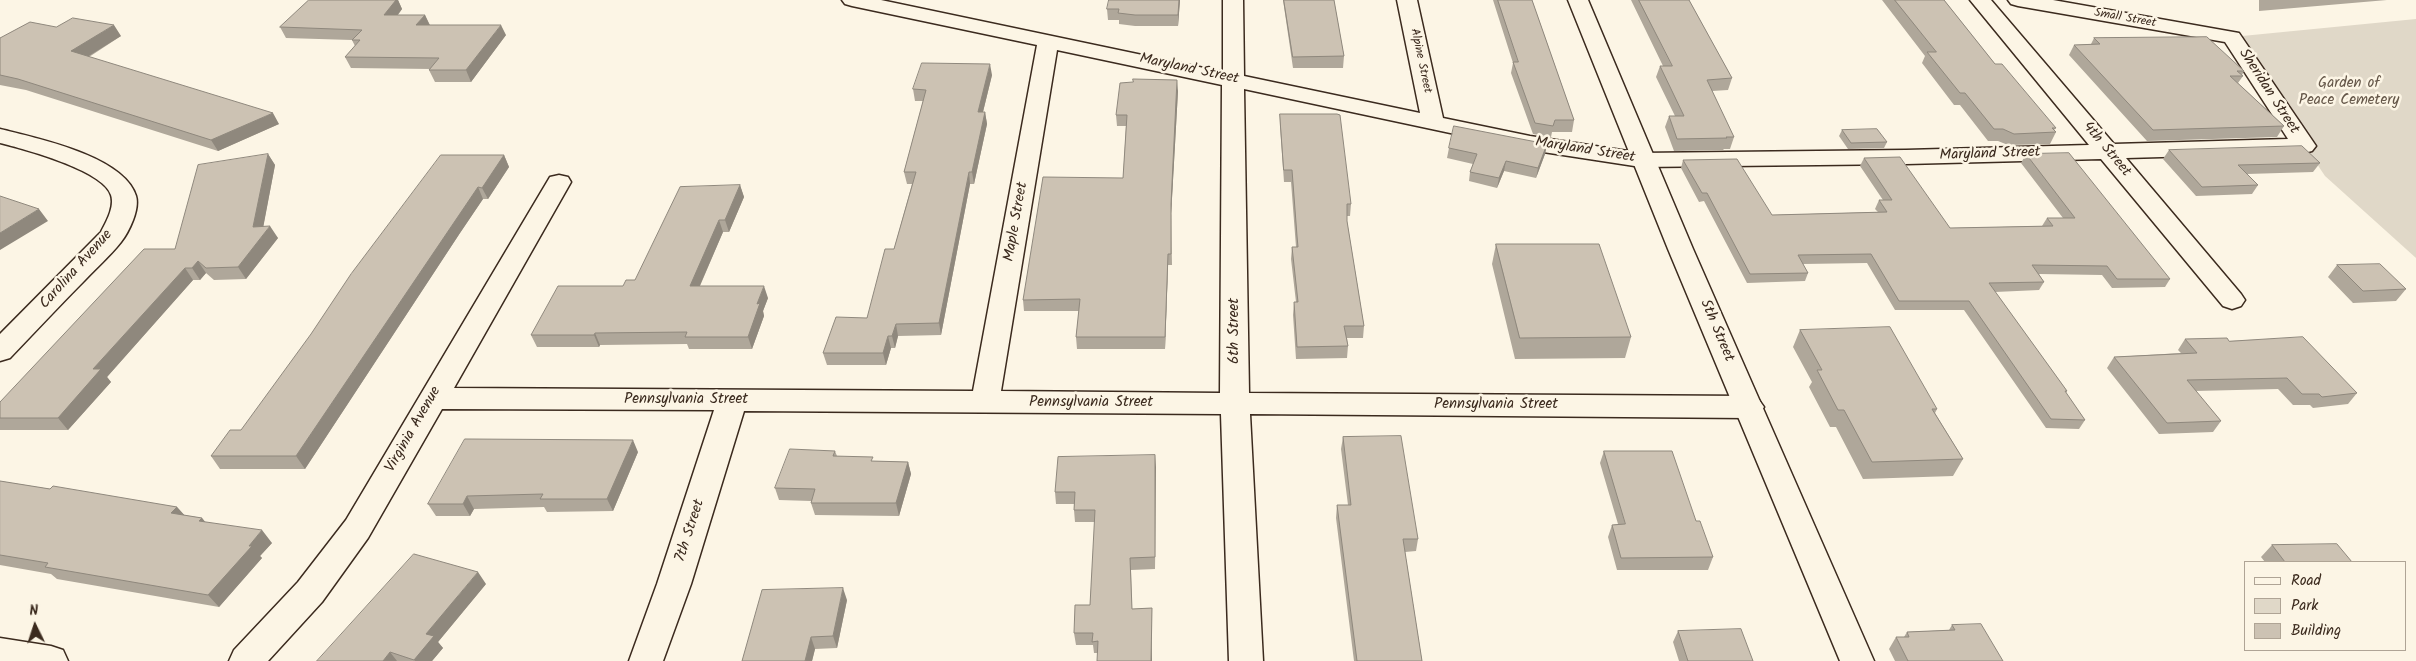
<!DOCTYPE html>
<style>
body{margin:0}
#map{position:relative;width:2416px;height:661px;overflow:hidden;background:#fcf5e5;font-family:Kalam,sans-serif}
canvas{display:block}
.legend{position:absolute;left:2244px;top:561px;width:162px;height:90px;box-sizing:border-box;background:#fcf5e5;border:1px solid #afa495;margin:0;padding:6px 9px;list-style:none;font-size:15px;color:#3b2a1e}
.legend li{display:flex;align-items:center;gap:10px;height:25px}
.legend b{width:25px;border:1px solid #afa495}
.north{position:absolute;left:10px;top:601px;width:50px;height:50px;-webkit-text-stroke:4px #fcf5e5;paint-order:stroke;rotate:356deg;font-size:14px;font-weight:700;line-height:20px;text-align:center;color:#3b2a1e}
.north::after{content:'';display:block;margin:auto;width:18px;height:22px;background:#3b2a1e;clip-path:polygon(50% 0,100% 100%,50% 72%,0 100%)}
</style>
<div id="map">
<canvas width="2416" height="661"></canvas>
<ul class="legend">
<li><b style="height:6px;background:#fcf5e5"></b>Road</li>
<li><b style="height:14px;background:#e0d8c8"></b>Park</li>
<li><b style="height:14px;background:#ccc2b3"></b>Building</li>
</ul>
<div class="north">N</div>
</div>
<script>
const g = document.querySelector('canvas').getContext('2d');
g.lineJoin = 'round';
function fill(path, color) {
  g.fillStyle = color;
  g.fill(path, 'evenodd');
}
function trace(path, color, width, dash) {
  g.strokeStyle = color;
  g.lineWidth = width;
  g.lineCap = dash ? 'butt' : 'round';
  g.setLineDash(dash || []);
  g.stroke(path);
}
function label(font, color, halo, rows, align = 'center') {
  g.font = font + ' Kalam,sans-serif';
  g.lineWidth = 5;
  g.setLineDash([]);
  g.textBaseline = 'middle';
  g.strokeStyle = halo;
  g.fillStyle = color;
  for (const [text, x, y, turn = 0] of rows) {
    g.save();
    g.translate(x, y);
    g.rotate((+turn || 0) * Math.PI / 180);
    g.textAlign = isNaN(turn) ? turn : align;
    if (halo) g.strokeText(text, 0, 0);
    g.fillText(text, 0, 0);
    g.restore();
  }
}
const green = new Path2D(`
 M2416 19V258L2325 176 2232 37Z`);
const minor = new Path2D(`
 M842 0H881L1223 72V0H1243L1244 76 1420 113 1397 0H1417L1443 118 1530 136 1641 153 1906 150 2089 145 1970 0H1991L2114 144 2288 139 2225 42 2018 6 2011 4 2008 0H2053L2239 33 2316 146 2312 151 2304 153 2126 158 2241 294 2245 300 2241 306 2232 309 2223 306 2101 159 1906 164 1641 167 1530 150 1244 89 1249 393 1749 396 1759 400 1764 407 1759 414 1749 418 1250 414 1263 661H1229L1221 414 744 411 691 584 663 661H629L657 584 714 410 442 409 368 538 322 602 268 661H229L234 650 298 582 346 520 550 177 559 175 568 177 571 182 454 388 973 391 1037 45 852 6 845 4ZM1057 50 1222 85 1220 393 1001 391Z
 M0 129C36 138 124 156 136 196 140 209 129 232 121 242 110 256 96 268 84 281 59 306 35 332 10 358L0 361V334L101 232C106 222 115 207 111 195 103 170 24 149 0 143Z
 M0 638 51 646 63 650 68 661H0Z`);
const tertiary = new Path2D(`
 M1568 0H1588L1693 249 1874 661H1840L1668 249Z`);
const wall = new Path2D(`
 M309 0H398L402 9 398 15H425L430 25 506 35 471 82H435L429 70 431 69 351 68 345 57 355 46 352 40 286 38 280 27Z
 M1180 0 1178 26H1135L1119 24V20H1108L1107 9Z
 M1283 0H1334L1344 56 1343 68H1293Z
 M1493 0H1532L1574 120 1572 132H1552L1551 137 1533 134 1511 73 1513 63Z
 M1631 0H1689L1732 78 1728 90 1712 91 1734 137 1730 149H1724L1723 150 1674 151 1665 127 1669 116H1675L1656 77 1660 66H1663Z
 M1882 0H1944L1995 64 2056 128 2054 130 2056 132 2050 144 2008 145 1998 141H1988L1960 105H1954L1922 63 1925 56Z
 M2259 0H2387L2259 11Z
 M56 27 121 36 89 57 279 124 218 151 26 90 0 85V38Z
 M2094 38 2244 71 2242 75 2243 76 2238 83 2284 126 2277 137 2147 141 2069 55 2074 45 2091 44Z
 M992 75 983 112H985L987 124 974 184H970L941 335 898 336 895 348H891L886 365H827L823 353 867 318 894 249 912 184H907L904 172 923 101H915L913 89Z
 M1178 91 1171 216 1172 265H1168L1165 349H1077L1076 337 1079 311H1024L1023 300 1123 178 1126 126H1117L1116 115Z
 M1280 114 1351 204 1350 216H1347V221L1364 326 1363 338H1347L1348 346 1347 358 1296 359 1293 315 1294 302H1296L1291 259 1292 247H1296L1291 182H1284L1280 125Z
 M1842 130 1887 142 1884 148 1848 149 1839 136Z
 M1547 144 1545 154 1536 178 1504 171 1497 188 1469 181 1470 172 1473 164 1447 158 1449 148Z
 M2169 150 2320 163 2313 172 2247 174 2258 185 2252 194 2196 196 2163 159Z
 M268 154 275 165 263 227 278 238 246 279 214 280 206 273 200 280H193L107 377 111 382 68 430H0V402L175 249Z
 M2026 154 2170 279 2165 287 2112 288 2102 275 2039 274 2044 282 2039 290 1995 292 2067 391 2066 393 2085 420 2079 429 2046 428 1964 310H1895L1867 263 1803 264 1808 273 1805 281 1747 283 1704 201 1699 202 1681 168 1683 160 1772 215 1878 212 1875 209 1879 200H1883L1860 166 1864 158 1950 228 2042 226 2047 218H2063L2021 163Z
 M504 155 509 167 488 199H483L460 233 305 469H220L211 456 241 430Z
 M740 185 744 197 729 232H723L700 286 768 298 763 311 764 316 752 349H689L687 344 600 345 599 347H537L531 335 635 280Z
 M1496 244 1631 337 1625 358 1515 359 1492 264Z
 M2337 265 2406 289 2396 301 2353 303 2328 277Z
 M1800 330 1937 409 1935 413 1963 459 1953 476 1863 479 1836 427H1830L1809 387 1812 382 1793 347Z
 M2185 339 2229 341 2357 393 2348 404 2313 408 2310 405H2293L2278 389 2195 391 2221 421 2213 432 2159 434 2107 368 2114 357 2181 353 2178 350Z
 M1343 437 1418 539 1416 551 1405 552 1422 661H1354L1336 518 1337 505H1348L1341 449Z
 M835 451 837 456 873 461 908 462 911 474 899 516 815 515 811 503V501L779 500 775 488Z
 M1604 451 1696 521 1713 557 1708 570H1617L1608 537 1612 525 1618 524 1600 463Z
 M638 452 613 511 547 512 544 507 474 509 470 516H436L428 504Z
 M1155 455V569L1131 570 1132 609 1152 608V620L1097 653H1094L1093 645H1076L1074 633 1090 605 1095 522H1075L1074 510V504H1056L1055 492Z
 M0 481 50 489 177 507 184 515 202 518 205 522 272 543 260 556 262 558 219 607 57 579 51 574 0 565Z
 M2272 545 2352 562H2265L2261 557Z
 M486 584 438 642 443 648 432 661H317Z
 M847 600 837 648 815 649 812 661H742Z
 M1952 625 2003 661H1895L1889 649 1896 637H1904L1907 632 1949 630Z
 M1678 631 1753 661H1679L1673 642Z`);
const shadedWall = new Path2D(`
 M396 0H398L402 9 389 26 384 15Z
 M1179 0H1180L1178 26V15Z
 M425 15 430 26 416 25Z
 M114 25 121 36 79 62 71 51Z
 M501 25 506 35 471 82 466 70Z
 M990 64 992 75 980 124 978 112Z
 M1177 80 1178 91 1171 216 1172 265 1171 204Z
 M985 112 987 124 974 184 972 172Z
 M273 113 279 124 218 151 211 140Z
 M1547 144 1545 154 1536 178 1538 168Z
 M268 154 275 165 261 239 253 227Z
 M504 155 509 167 488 199 482 188Z
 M1506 161 1504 171 1497 188 1499 178Z
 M969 172 970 184 941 335 939 323Z
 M740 185 744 197 729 232 725 220Z
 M478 187 483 199 460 233 305 469 296 456 455 221Z
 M39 209 48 221 0 250V233Z
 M719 220 723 232 694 299 690 286Z
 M270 226 278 238 246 279 238 267Z
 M1168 254V265L1165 349V337Z
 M198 261 206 273 200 280 192 268Z
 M185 268 193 280 107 377 111 382 68 430 58 418 93 369Z
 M764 286 768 298 763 311 764 316 752 349 748 337 757 304Z
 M896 324 898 336 895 348 892 336Z
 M595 333 600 345 599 347 594 335Z
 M888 336 891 348 886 365 883 353Z
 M633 440 638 452 613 511 607 499Z
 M1155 455 1156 467 1155 569Z
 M908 462 911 474 899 516 896 503Z
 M467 496 474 509 470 516 463 504Z
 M177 507 188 519 171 513Z
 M202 518 212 530 199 521Z
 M262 530 272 543 260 556 262 558 219 607 208 595Z
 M478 572 486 584 438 642 443 648 432 661H415L414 660 426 634Z
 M843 588 847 600 837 648 833 636Z
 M1152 608V661H1151Z
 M811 637 815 649 812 661H805Z
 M390 652 397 661H383Z`);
const building = new Path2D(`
 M309 0H396L384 15H425L416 25H501L466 70H429L439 58 345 57 360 40H352L362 30 280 27Z
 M1109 0H1179L1178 15H1135L1118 13 1119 9H1107Z
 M1284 0H1334L1344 56 1293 57Z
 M1498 0H1532L1574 120H1555L1553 126 1535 123 1513 62H1518Z
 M1639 0H1689L1732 78 1707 80 1734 137H1726L1727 138 1677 139 1669 116H1684L1660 66H1672Z
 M1895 0H1944L1995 64H2002L2056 128H2052L2056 132 2014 134 2003 129H1994L1965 93H1960L1927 52H1936Z
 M73 18 114 25 71 51 273 113 211 140 18 79 0 75V38L30 22 56 27Z
 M2207 37 2244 71H2237L2243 76H2230L2284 126 2153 130 2074 45 2100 44 2094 38Z
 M922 63 990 64 978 112H985L972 172H969L939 323 896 324 892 336H888L883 353H823L836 317 867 318 885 249H894L916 172H904L926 90 913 89Z
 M1133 79 1177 80 1171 204V254H1168L1165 337H1076L1080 299 1023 300 1043 177 1123 178 1127 115H1116L1120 83 1133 82Z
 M1280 114H1337L1340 115 1351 204H1347V221L1364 326H1344L1348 346 1297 347 1294 302H1298L1292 247H1298L1297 236 1292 170H1284Z
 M1454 126 1547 144 1538 168 1506 161 1499 178 1470 172 1477 154 1449 148Z
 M1877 129 1887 142 1851 143 1842 130Z
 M2302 146 2320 163 2238 165 2258 185 2202 187 2169 150Z
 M2069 153 2170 279H2117L2107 266 2032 265 2044 282 1989 283 2067 391H2065L2085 420 2051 419 1969 301H1899L1871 254 1798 255 1808 273 1750 274 1707 193H1702L1683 160 1737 159 1772 215 1887 212 1879 200H1892L1864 158 1900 157 1950 228 2053 226 2047 218H2075L2026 154Z
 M268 154 253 227 270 226 238 267 206 268 198 261 192 268H185L93 369H101L58 418H0V402L144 249H175L198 165Z
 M441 155H504L482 188 478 187 455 221 296 456H211L230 430H241L311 334 351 274Z
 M740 185 725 220H719L690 286H764L757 304 760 303 748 337H685L687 332 595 333 594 335H531L558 286H623L626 280H635L680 187Z
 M0 196 39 209 0 233Z
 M1496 244H1599L1631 337 1520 338Z
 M2380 264 2406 289 2363 291 2337 265Z
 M1890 327 1937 409H1932L1963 459 1872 462 1844 410H1838L1817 370H1822L1800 330Z
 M2303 337 2357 393 2322 397 2319 394H2302L2287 378 2187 380 2221 421 2167 423 2114 357 2197 353 2185 339 2227 338 2229 341Z
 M1401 436 1418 539H1403L1422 661H1357L1337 505H1351L1343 437Z
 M465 439 633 440 607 499H540L543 494 467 496 463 504H428Z
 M790 449 835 451 833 456 873 457 871 461 908 462 896 503H811L815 489 775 488Z
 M1604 451H1672L1696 521H1700L1713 557 1621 558 1612 525 1625 524Z
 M1155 455V557L1130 558 1132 609 1152 608 1151 661H1097L1098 641 1092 642 1093 633H1074L1075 605H1090L1095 510H1074L1075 492H1055L1058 457Z
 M0 481 50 489 53 486 177 507 171 513 202 518 199 521 262 530 249 546H252L208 595 45 567 48 563 0 555Z
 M2337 544 2352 562H2285L2272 545Z
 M414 554 478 572 426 634 434 636 414 660 390 652 383 661H317Z
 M843 588 833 636 811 637 805 661H742L762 590Z
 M1981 624 2003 661H1908L1896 637H1909L1907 632 1955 630 1952 625Z
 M1741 629 1753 661H1688L1678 631Z`);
const farStreetnames = [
 ["Small Street",2125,19,10],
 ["Alpine Street",1420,61,78]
];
const streetNames = [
 ["Maryland Street",1189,70,12],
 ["Sheridan Street",2268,92,57],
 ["4th Street",2106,150,50],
 ["Maryland Street",1585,151,9],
 ["Maryland Street",1990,155,-2],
 ["Maple Street",1017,222,-80],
 ["Carolina Avenue",77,270,-48],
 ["6th Street",1235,331,-90],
 ["5th Street",1716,331,67],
 ["Pennsylvania Street",686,400],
 ["Pennsylvania Street",1091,403],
 ["Pennsylvania Street",1496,405],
 ["Virginia Avenue",414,430,-60],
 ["7th Street",691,531,-72]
];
const parkNames = [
 ["Garden of",2349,84],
 ["Peace Cemetery",2349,101]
];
fill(green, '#e0d8c8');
trace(minor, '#3b2a1e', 3);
trace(tertiary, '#3b2a1e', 3);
fill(minor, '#fcf5e5');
fill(tertiary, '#fcf5e5');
fill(wall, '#afa79a');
fill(shadedWall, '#8f887d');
fill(building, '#ccc2b3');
trace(building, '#8f887d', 1);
label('12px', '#3b2a1e', '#fcf5e5', farStreetnames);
label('15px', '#3b2a1e', '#fcf5e5', streetNames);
label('15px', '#645648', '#fcf5e5', parkNames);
</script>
